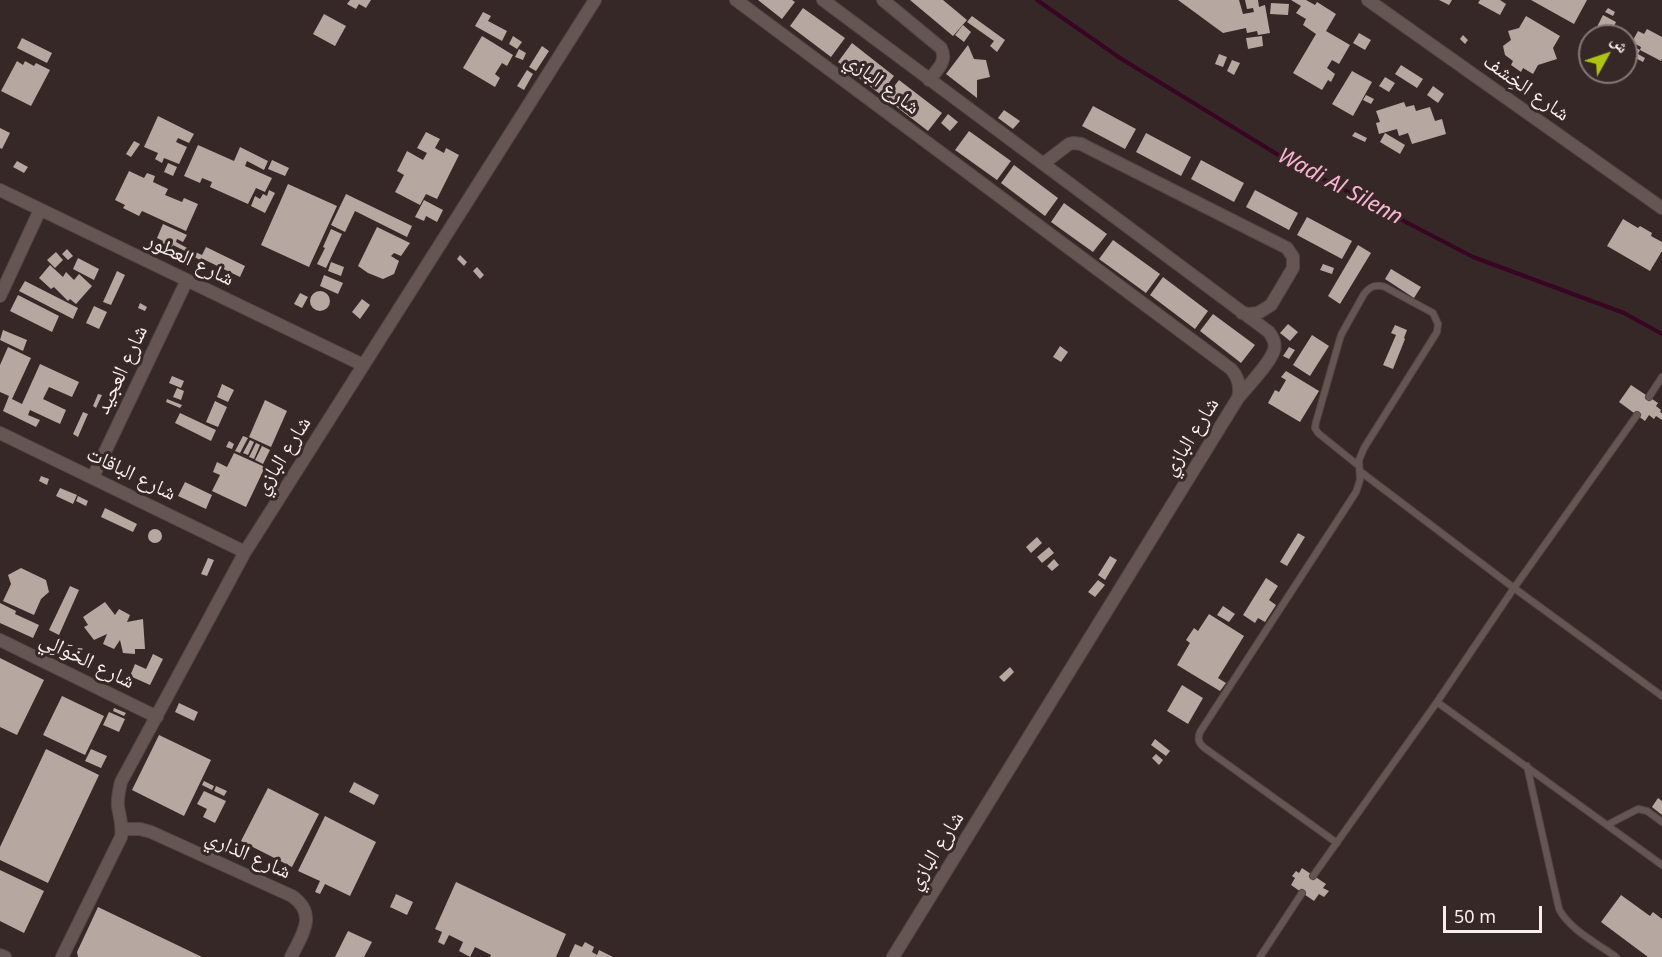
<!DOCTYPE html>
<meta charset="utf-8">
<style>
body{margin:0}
#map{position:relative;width:1662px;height:957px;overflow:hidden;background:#362827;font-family:"Noto Sans","Noto Naskh Arabic",sans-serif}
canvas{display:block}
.north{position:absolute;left:1578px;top:24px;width:60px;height:60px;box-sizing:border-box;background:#362827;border:2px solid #847876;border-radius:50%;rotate:50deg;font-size:16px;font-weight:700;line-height:24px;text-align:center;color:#f8efed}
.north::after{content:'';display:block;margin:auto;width:21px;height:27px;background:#aec50a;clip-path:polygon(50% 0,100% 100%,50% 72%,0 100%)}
.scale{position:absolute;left:1443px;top:906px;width:99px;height:27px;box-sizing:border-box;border:3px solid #f8efed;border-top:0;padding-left:8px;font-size:18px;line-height:21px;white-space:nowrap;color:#f8efed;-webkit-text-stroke:4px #362827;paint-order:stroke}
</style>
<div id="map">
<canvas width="1662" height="957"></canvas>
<div class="north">ش</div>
<div class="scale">50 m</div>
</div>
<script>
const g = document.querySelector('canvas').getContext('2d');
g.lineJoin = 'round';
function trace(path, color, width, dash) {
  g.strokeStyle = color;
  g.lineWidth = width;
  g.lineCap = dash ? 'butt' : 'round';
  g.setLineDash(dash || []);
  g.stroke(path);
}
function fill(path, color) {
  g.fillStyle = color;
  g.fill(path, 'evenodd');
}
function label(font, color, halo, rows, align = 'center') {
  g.font = font + ' "Noto Sans","Noto Naskh Arabic",sans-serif';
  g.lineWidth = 6;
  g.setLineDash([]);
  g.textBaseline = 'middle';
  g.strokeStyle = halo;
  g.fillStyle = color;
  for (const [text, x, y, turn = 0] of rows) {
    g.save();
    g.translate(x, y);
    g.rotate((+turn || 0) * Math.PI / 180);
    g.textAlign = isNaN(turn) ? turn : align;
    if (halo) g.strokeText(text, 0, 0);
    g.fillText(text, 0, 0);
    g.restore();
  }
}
const stream = new Path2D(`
 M1037 0 1120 58 1285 159 1473 257 1624 313 1662 334`);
const building = new Path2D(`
 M350 0H371L366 8 359 4 356 9 347 4Z
 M758 0H792L795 2 782 19Z
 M910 0H943L967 20 953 36Z
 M1178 0H1239L1243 14 1254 12 1253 8 1247 9 1245 0H1258L1259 7 1265 5 1270 33 1258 35 1257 31 1247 33 1246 28 1223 33Z
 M1291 0H1306L1315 5 1317 2 1336 14 1326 31 1350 45 1339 64 1332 60 1327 68 1335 74 1331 82 1328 80 1322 90 1293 73 1316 34 1303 25 1306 19 1296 13 1301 6Z
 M1439 0H1452L1449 5Z
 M1480 0H1500L1506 4 1500 15 1478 3Z
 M1531 0H1587L1574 24Z
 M1271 3 1289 4 1288 15 1270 14Z
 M803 8 845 38 831 57 790 26Z
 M1608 8 1615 12 1613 16 1605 12Z
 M483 12 491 16 488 21 507 31 502 41 475 26Z
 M324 14 346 26 335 46 313 34Z
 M1603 15 1616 22 1609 36H1604L1595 31Z
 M972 16 1005 40 997 52 990 46 994 41 967 22Z
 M1526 16 1560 36 1553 48 1557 59 1538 65 1533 74 1523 68 1521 72 1511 65 1513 61 1505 55 1503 46 1511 40 1508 31 1519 28Z
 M963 25 971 32 964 42 955 35Z
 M1647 29 1662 37V59L1661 61 1640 50 1641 47 1632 42 1638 31 1644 34Z
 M1359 33 1371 40 1365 50 1353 43Z
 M1463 35 1468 40 1465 44 1460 39Z
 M482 36 513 55 507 66 502 63 495 74 500 78 495 87 463 68Z
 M513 36 522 42 517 49 509 44Z
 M1262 36 1263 46 1248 49 1246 38Z
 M22 38 52 53 47 63 17 48Z
 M852 43 894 76 880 94 838 62Z
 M968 45 974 59 986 60 990 77 977 80V98L946 74Z
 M1630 45 1640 50 1638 54 1645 58 1643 62 1626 53Z
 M542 46 549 51 536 71 529 67Z
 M519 49 526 53 523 60 515 57Z
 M1219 54 1227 57 1223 67 1215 64Z
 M1232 60 1240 63 1234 75 1227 71Z
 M17 61 23 65 25 61 34 66 36 63 50 70 31 106 1 91Z
 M1401 65 1423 79 1417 88 1395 74Z
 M527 70 533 74 524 90 517 86Z
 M1352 71 1372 82 1353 116 1332 104Z
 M1385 77 1395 83 1389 92 1379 86Z
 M899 80 942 113 928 131 885 98Z
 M1433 86 1444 94 1438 103 1427 95Z
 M1366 95 1374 99 1371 104 1363 100Z
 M1404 102 1406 107 1414 105 1416 111 1430 107 1435 121 1442 119 1446 134 1412 144 1408 133 1399 136 1397 129 1379 134 1376 123 1380 122 1376 111Z
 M1093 106 1136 129 1125 149 1082 126Z
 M1004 110 1020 121 1013 129 998 118Z
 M948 114 958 122 950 131 941 123Z
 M158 116 194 134 189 143 178 138 176 142 187 147 179 164 164 158 162 163 155 159 158 153 144 147Z
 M0 128 10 133 2 149 0 148Z
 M969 131 1011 161 997 180 955 150Z
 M426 132 440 139 435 148 444 153 446 148 459 155 437 199 426 194 420 205 395 192 404 175 397 171 407 151 423 160 427 153 417 148Z
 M1355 132 1367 138 1365 142 1352 136Z
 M1146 133 1191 157 1181 176 1136 152Z
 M1385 133 1405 145 1400 154 1380 142Z
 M134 141 140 144 131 157 126 154Z
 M198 145 234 161 240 147 268 161 264 170 247 161 245 166 272 178 265 192 256 188 248 204 210 187 212 182 202 178 200 183 184 176Z
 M272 160 289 168 285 176 268 169Z
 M1201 160 1244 183 1234 202 1191 179Z
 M17 161 28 167 24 173 13 167Z
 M168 163 177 167 173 176 164 172Z
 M1014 165 1058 198 1045 216 1001 183Z
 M129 171 144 178 147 173 155 176 153 182 168 189 165 195 182 202 184 198 198 204 186 231 142 211 139 216 123 208 125 205 115 200Z
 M288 184 337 206 309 267 261 245Z
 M269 190 275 193 265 213 251 206 255 196 260 199 263 194 267 196Z
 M1255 190 1298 213 1289 230 1246 207Z
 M346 194 412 226 407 237 355 211 345 232 331 225Z
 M424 200 443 210 437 222 426 216 424 221 415 217Z
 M1064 203 1107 234 1093 252 1051 222Z
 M1307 217 1352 241 1342 259 1297 235Z
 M1623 219 1638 228 1640 226 1652 233 1651 236 1662 242V251L1650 271 1607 246Z
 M163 224 187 235 183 242 177 239 176 242 189 249 187 252 173 245 169 253 160 249 163 241 157 238Z
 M377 227 410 243 401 256 394 253 391 256 399 261 394 274 383 279 368 273 358 266Z
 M331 229 342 234 326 268 317 264 325 248 323 247Z
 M1113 240 1160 274 1146 293 1099 259Z
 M1358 245 1371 253 1340 304 1328 296Z
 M206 247 245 266 240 277 201 258 200 260 191 255 193 251 202 255Z
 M67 249 73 256 68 260 62 254Z
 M56 252 63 260 55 268 47 260Z
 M460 255 467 262 464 266 457 259Z
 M78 258 99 269 94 280 73 269Z
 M331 262 344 267 341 276 328 271Z
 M1323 264 1334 268 1332 274 1320 270Z
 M50 265 63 277 66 272 74 280 79 274 92 286 76 304 70 299 68 301 54 287 51 289 39 278Z
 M477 267 484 275 480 279 473 271Z
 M1391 269 1421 287 1414 298 1385 279Z
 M117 271 125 275 111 305 103 302Z
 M324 275 343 283 338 294 320 286Z
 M1163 277 1208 311 1195 329 1150 295Z
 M25 281 78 308 73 319 19 291Z
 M310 301a10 10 0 1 1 20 0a10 10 0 1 1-20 0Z
 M300 293 308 297 302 308 294 304Z
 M18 295 59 316 52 332 10 311Z
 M362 299 370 305 360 319 352 312Z
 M140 303 147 307 145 311 138 308Z
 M94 306 107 312 99 329 86 323Z
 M1213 314 1255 345 1241 363 1200 331Z
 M1288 324 1298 332 1290 341 1280 333Z
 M1395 325 1407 330 1404 338 1405 339 1393 369 1383 365 1396 335 1391 333Z
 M3 330 27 340 23 351 0 340Z
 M1312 335 1329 346 1310 376 1293 365Z
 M1060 346 1068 352 1061 362 1053 357Z
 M8 347 31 358 12 399 22 404 40 364 79 382 72 397 49 387 43 399 66 410 60 424 30 410 28 415 40 420 36 427 3 411 9 396 0 392V365Z
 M1289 347 1295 350 1289 359 1283 356Z
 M1286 371 1319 391 1300 422 1268 403 1275 390 1279 392 1286 380 1281 377Z
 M172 376 184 381 181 388 169 383Z
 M222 384 234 390 228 402 217 397Z
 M1631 385 1658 403 1656 406 1661 410 1660 412 1662 413V420L1656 416 1654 419 1649 415 1645 421 1619 402Z
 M177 388 184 391 181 400 173 397Z
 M98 394 102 395 96 408 93 406Z
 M167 399 182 405 180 408 166 402Z
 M265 400 287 411 271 447 249 437Z
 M215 401 227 407 218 427 206 422Z
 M83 412 88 414 78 437 73 434Z
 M180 413 216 430 211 441 175 423Z
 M243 436 248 438 240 453 235 451Z
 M250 440 254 442 248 455 243 453Z
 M229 441 234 444 232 449 226 447Z
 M256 443 260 445 254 459 249 457Z
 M262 446 270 450 263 464 255 460Z
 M234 453 265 467 246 507 212 491 220 475 213 472 217 462 227 467Z
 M41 476 49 479 47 485 39 481Z
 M185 482 212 495 206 509 178 496Z
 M60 488 77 495 73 504 56 496Z
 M78 496 88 501 86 506 76 501Z
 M105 508 137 524 133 532 101 517Z
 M148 536a7 7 0 1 1 14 0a7 7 0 1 1-14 0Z
 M1298 533 1305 537 1287 566 1280 562Z
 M1037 537 1042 543 1031 553 1026 547Z
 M1049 547 1054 553 1042 563 1037 557Z
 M1110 556 1117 560 1105 580 1098 575Z
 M208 558 214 560 207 576 201 574Z
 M1054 559 1059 565 1052 571 1047 566Z
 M21 568 46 580 49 592 41 599 34 615 3 601 11 584 8 575Z
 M1266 578 1278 586 1269 600 1276 605 1265 622 1258 618 1255 623 1243 615Z
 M1098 580 1105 585 1095 597 1088 592Z
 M70 586 79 590 59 635 49 630Z
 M105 602 115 615 119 609 130 615 127 622 143 619 145 649H135V654L123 653 120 640 114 649 103 644 107 634 94 640 84 627 88 625 83 617Z
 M0 603 16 611 15 614 39 625 33 638 0 623Z
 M1223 606 1235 614 1229 622 1217 615Z
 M1209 614 1244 636 1218 678 1226 683 1220 691 1177 665 1190 643 1186 640 1194 628 1198 631Z
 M153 654 163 659 150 685 130 676 135 664 146 669Z
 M0 658 44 680 17 735 0 727Z
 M1010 667 1014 672 1004 682 999 677Z
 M1182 685 1203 698 1188 724 1167 711Z
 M62 696 104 716 85 755 43 735Z
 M179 703 198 712 194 721 175 712Z
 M114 708 126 713 124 716 113 711Z
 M109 712 125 719 119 732 103 725Z
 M159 735 211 760 184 816 132 790Z
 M1155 739 1170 751 1166 756 1151 745Z
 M46 749 99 775 48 883 0 860V847Z
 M91 749 107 756 101 768 85 761Z
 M1156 754 1163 760 1159 765 1152 758Z
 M204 781 214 786 212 790 202 785Z
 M354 782 379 795 374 805 349 792Z
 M216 786 227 791 224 796 214 791Z
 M268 788 319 814 292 867 241 841Z
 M204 791 226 801 215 823 203 817 207 809 197 804Z
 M1658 798 1662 801V815L1652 807Z
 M325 816 376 842 350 896 325 884 320 894 315 892 320 881 298 871Z
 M1302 868 1326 884 1323 888 1329 891 1324 897 1319 894 1314 901 1291 885 1295 878 1292 876 1296 871 1299 873Z
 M0 870 44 891 24 933 0 921Z
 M456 882 566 934 556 957H490L491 955 475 947 470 957 459 951 463 942 449 935 444 945 438 942 442 932 435 929Z
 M396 894 413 902 407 915 390 907Z
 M1621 895 1650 916 1653 912 1662 919V957H1648L1601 922Z
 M98 907 202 957H78L77 952Z
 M348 931 372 942 364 957H335Z
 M585 942 594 947 592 952 597 955 599 950 613 957H569L575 944 582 947Z`);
const lane = new Path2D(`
 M1649 397 1662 377
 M1361 472 1514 588 1662 696
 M1437 702 1662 865
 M1527 766 1559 909C1569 929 1598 944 1616 957
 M1607 825 1638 809 1647 811 1662 822
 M1337 843 1206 749C1199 744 1197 740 1200 732L1356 492 1360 480 1359 460 1364 448 1437 332 1438 324 1433 313 1385 287C1376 284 1370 286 1364 294L1341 335 1316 422 1315 428 1318 433 1359 466
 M1313 876 1437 702 1514 588 1637 415
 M1260 957 1302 893`);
const street = new Path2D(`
 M736 0 1231 369C1239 378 1241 387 1238 398L893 957
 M823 0 1269 332C1273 338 1276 343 1274 350 1271 362 1247 387 1239 397
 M883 0 941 48C948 61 937 70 929 80
 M1368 0 1662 208
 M1044 163 1069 144 1073 143 1081 144 1287 248 1293 257V268L1271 305 1258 313 1249 314 1242 313
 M0 190 363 365
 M0 296 40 210
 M0 433 245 552
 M93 477 187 280
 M0 640 157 717
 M123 829H140L151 832 292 896C318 914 302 935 291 957
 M0 955 5 957
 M62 957 121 837C123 826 120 818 118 807 117 799 119 791 121 782L245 552 595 0`);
const streetNames = [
 ["شارع البازي",882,84,37],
 ["شارع الخِشف",1526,88,35],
 ["شارع العطور",190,260,26],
 ["شارع العجيد",122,370,-65],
 ["شارع البازي",1191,437,-58],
 ["شارع البازي",283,456,-58],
 ["شارع الباقات",131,474,26],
 ["شارع الخَوَالِي",87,661,26],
 ["شارع البازي",936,851,-58],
 ["شارع الذاري",248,855,24]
];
const waterNames = [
 ["Wadi Al Silenn",1340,187,28]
];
trace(stream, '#380522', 4);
fill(building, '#b6a7a0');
trace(lane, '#524645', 8);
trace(street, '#524645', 14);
trace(lane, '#655653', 6);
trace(street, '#655653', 12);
label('21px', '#f8efed', '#362827', streetNames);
label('italic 22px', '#fbb3d3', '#362827', waterNames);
</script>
